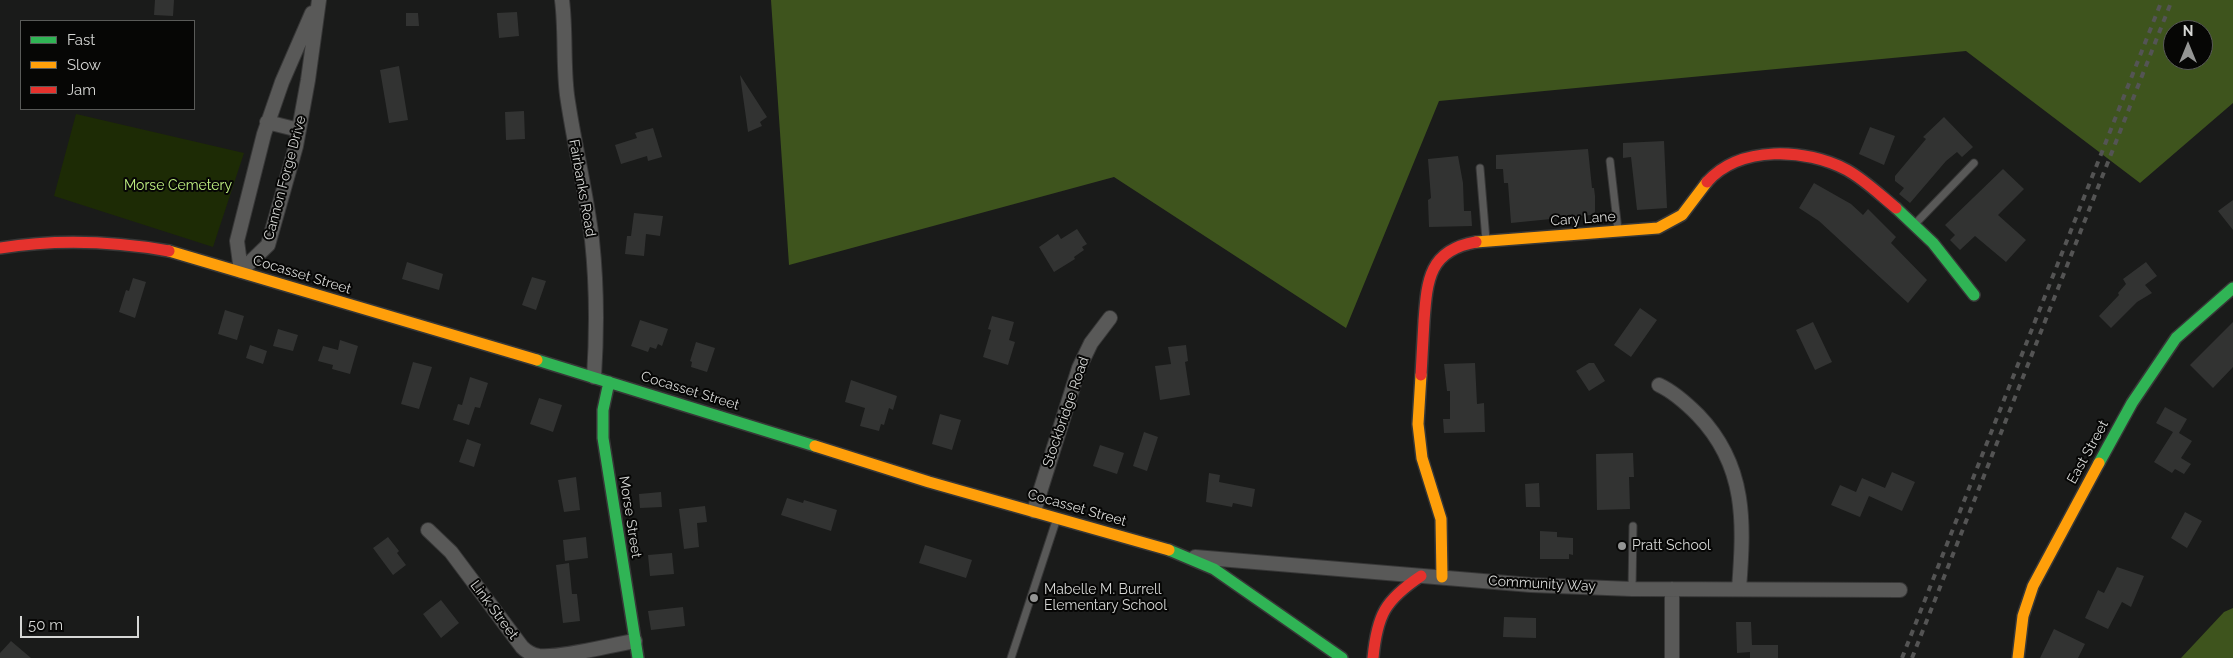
<!DOCTYPE html>
<style>
body{margin:0}
#map{position:relative;width:2233px;height:658px;overflow:hidden;background:#1a1b1a;font-family:Raleway,sans-serif}
canvas{display:block}
.legend{position:absolute;left:20px;top:20px;width:175px;height:90px;box-sizing:border-box;background:#060605;border:1px solid #595a58;margin:0;padding:6px 9px;list-style:none;font-size:15px;color:#d6d7d5}
.legend li{display:flex;align-items:center;gap:10px;height:25px}
.legend b{width:25px;border:1px solid #595a58}
.north{position:absolute;left:2163px;top:20px;width:50px;height:50px;box-sizing:border-box;background:#060605;border:1px solid #595a58;border-radius:50%;rotate:0deg;font-size:14px;font-weight:700;line-height:20px;text-align:center;color:#d6d7d5}
.north::after{content:'';display:block;margin:auto;width:18px;height:22px;background:#949594;clip-path:polygon(50% 0,100% 100%,50% 72%,0 100%)}
.scale{position:absolute;left:20px;top:616px;width:119px;height:22px;box-sizing:border-box;border:2px solid #d6d7d5;border-top:0;padding-left:6px;font-size:15px;line-height:18px;white-space:nowrap;color:#d6d7d5;-webkit-text-stroke:4px #060605;paint-order:stroke}
</style>
<div id="map">
<canvas width="2233" height="658"></canvas>
<ul class="legend">
<li><b style="height:6px;background:#30b455"></b>Fast</li>
<li><b style="height:6px;background:#ff9f0a"></b>Slow</li>
<li><b style="height:6px;background:#e5322d"></b>Jam</li>
</ul>
<div class="north">N</div>
<div class="scale">50 m</div>
</div>
<script>
const g = document.querySelector('canvas').getContext('2d');
g.lineJoin = 'round';
function fill(path, color) {
  g.fillStyle = color;
  g.fill(path, 'evenodd');
}
function trace(path, color, width, dash) {
  g.strokeStyle = color;
  g.lineWidth = width;
  g.lineCap = dash ? 'butt' : 'round';
  g.setLineDash(dash || []);
  g.stroke(path);
}
function label(font, color, halo, rows, align = 'center') {
  g.font = font + ' Raleway,sans-serif';
  g.lineWidth = 4;
  g.setLineDash([]);
  g.textBaseline = 'middle';
  g.strokeStyle = halo;
  g.fillStyle = color;
  for (const [text, x, y, turn = 0] of rows) {
    g.save();
    g.translate(x, y);
    g.rotate((+turn || 0) * Math.PI / 180);
    g.textAlign = isNaN(turn) ? turn : align;
    if (halo) g.strokeText(text, 0, 0);
    g.fillText(text, 0, 0);
    g.restore();
  }
}
const green = new Path2D(`
 M76 114 244 153 213 247 54 196Z`);
const forest = new Path2D(`
 M771 0H2233V103L2140 183 1966 51 1439 101 1346 328 1114 177 789 265ZM2173 30H2203V60H2173Z
 M2233 608V658H2181L2224 612Z`);
const building = new Path2D(`
 M155 0H174L173 16 154 15Z
 M517 12 519 36 499 38 497 13Z
 M406 13H418L419 26H406Z
 M399 66 408 120 389 123 380 70Z
 M740 75 767 117 760 122 762 126 748 132Z
 M524 111 525 139 506 140 505 112Z
 M1944 117 1973 147 1962 157 1957 152 1946 161 1910 203 1899 194 1904 188 1895 181V176L1926 139 1923 137Z
 M1870 127 1895 136 1884 165 1859 154Z
 M653 128 662 157 648 161 647 156 621 164 615 145 637 138 635 133Z
 M1664 141 1667 208 1637 210 1631 157 1623 158V143Z
 M1588 149 1592 188H1594L1595 196V212L1591 215 1511 223 1508 183H1504L1503 169H1496V155Z
 M1458 156 1463 183 1464 211H1471L1472 226 1429 227 1428 200 1431 198 1428 159Z
 M2003 169 2024 189 1998 215 2026 240 2006 262 1975 236 1960 250 1950 240 1955 235 1945 225Z
 M1814 183 1851 204 1863 215 1868 209 1896 237 1891 243 1927 280 1908 303 1819 221 1799 208Z
 M2233 200V230L2218 211Z
 M634 213 663 216 660 236 646 234 644 256 625 254 627 236H631Z
 M1077 229 1087 244 1082 247 1084 250 1074 257 1075 259 1054 272 1039 247 1058 234 1061 239Z
 M407 262 443 274 439 290 402 279Z
 M2146 262 2157 276 2145 285 2152 293 2137 302 2111 328 2099 316 2119 295 2118 293 2126 284 2123 279Z
 M532 277 546 281 536 310 522 305Z
 M133 278 146 282 135 318 119 312 126 290 129 291Z
 M1640 308 1657 320 1631 357 1614 345Z
 M225 310 244 316 237 340 218 334Z
 M992 316 1014 322 1009 340 1015 342 1008 365 983 357 991 330 988 329Z
 M640 320 668 329 662 346 658 344 656 349 650 347 648 352 631 346Z
 M1813 322 1832 362 1815 370 1796 330Z
 M2233 322V367L2213 388 2190 365Z
 M278 329 298 335 293 351 273 346Z
 M340 340 358 346 350 374 332 369 333 365 318 361 323 346 338 350Z
 M696 342 715 348 707 372 691 367 692 362 690 361Z
 M250 345 267 351 263 364 246 358Z
 M1186 345 1188 361 1185 362 1190 395 1160 400 1155 366 1171 364 1168 347Z
 M413 362 432 367 419 409 401 404Z
 M1475 363 1477 404 1484 403 1485 432 1444 433 1443 419H1450V391H1447L1444 364Z
 M1589 363H1594L1605 381 1589 391 1576 371Z
 M470 377 488 383 480 408 475 407 469 425 453 420 458 404 462 405Z
 M851 380 897 396 893 410 889 408 884 425 881 424 879 431 860 426 865 408 845 402Z
 M539 398 562 405 553 432 530 424Z
 M2165 407 2187 419 2179 433 2192 441 2181 458 2191 464 2184 474 2175 469 2172 473 2154 462 2173 432 2156 423Z
 M940 414 961 420 952 450 932 444Z
 M1144 432 1158 437 1147 471 1133 466Z
 M467 439 481 444 474 467 459 462Z
 M1100 445 1124 453 1117 474 1093 466Z
 M1633 453 1634 477H1629L1630 509 1597 510 1596 454Z
 M1892 472 1915 482 1902 511 1869 496 1860 517 1831 505 1840 485 1856 492 1862 478 1885 488Z
 M1209 473 1220 475 1219 482 1255 489 1252 507 1233 503 1232 507 1206 502Z
 M576 477 580 510 564 512 558 480Z
 M1539 483 1540 507H1526L1525 484Z
 M661 492 662 507 640 508 639 494Z
 M787 498 803 503 804 500 837 510 831 531 781 515Z
 M705 506 707 522 697 523 699 547 684 549 679 509Z
 M2185 512 2202 521 2187 548 2171 538Z
 M1540 531 1557 532V537L1573 538V555L1569 554V559H1540Z
 M388 537 399 551 397 553 406 565 393 575 373 548Z
 M586 537 588 558 565 561 563 540Z
 M925 545 972 560 966 578 919 563Z
 M672 553 674 574 650 576 648 555Z
 M569 563 572 594H577L580 621 563 623 556 565Z
 M2117 567 2144 576 2131 607 2122 602 2108 629 2085 618 2098 590 2104 593Z
 M441 600 459 623 441 638 423 614Z
 M683 607 685 626 651 630 648 611Z
 M1504 617 1536 618V638L1503 637Z
 M1736 622H1751L1752 645H1778V658H1750V652L1737 653Z
 M2054 629 2085 644 2078 658H2040Z
 M11 641 31 658H0V653Z`);
const lane = new Path2D(`
 M1610 161 1618 230
 M1480 168 1486 240
 M1915 224 1974 163
 M1632 589 1633 526
 M1011 658 1057 518`);
const street = new Path2D(`
 M562 0C566 31 563 63 567 95 574 144 586 191 592 240 597 286 597 331 594 377
 M267 122 299 130
 M241 271 268 245 296 146 308 80 319 0
 M241 271 237 241 264 134 282 82 312 13
 M1659 385C1674 392 1686 403 1698 415 1747 466 1744 523 1739 589
 M1034 511 1079 368 1091 343 1110 318
 M428 530 451 552 522 647C527 652 532 655 539 656 563 658 610 645 635 641
 M1195 557 1531 585 1632 589 1900 590
 M1672 658V589`);
const fast = new Path2D(`
 M1896 208 1933 243 1974 295
 M537 360 815 446
 M609 382 603 410V438L638 658
 M2099 463 2132 403 2176 338 2233 288
 M1169 550 1214 569 1342 658`);
const slow = new Path2D(`
 M1476 242 1658 228 1682 215 1707 182
 M169 251 537 360
 M1421 375 1418 424 1422 458 1441 519 1442 577
 M815 446 929 482 1169 550
 M2018 658 2023 616 2033 586 2099 463`);
const jam = new Path2D(`
 M1707 182C1740 145 1806 148 1847 170 1865 180 1880 195 1896 208
 M0 248C57 239 112 241 169 251
 M1421 375C1422 357 1423 339 1424 321 1427 280 1429 250 1476 242
 M1373 658C1377 615 1385 600 1421 576`);
const rail = new Path2D(`
 M1902 658 2162 0
 M1912 658 2172 0`);
const markers = [
 [1622,546,5,"#949594"],
 [1034,598,5,"#949594"]
];
const streetNames = [
 ["Cannon Forge Drive",285,178,-75],
 ["Fairbanks Road",582,188,80],
 ["Cary Lane",1583,219,-4],
 ["Cocasset Street",302,275,17],
 ["Cocasset Street",690,391,17],
 ["Stockbridge Road",1066,412,-71],
 ["East Street",2088,452,-61],
 ["Cocasset Street",1077,508,16],
 ["Morse Street",630,517,81],
 ["Community Way",1542,584,3],
 ["Link Street",494,610,53]
];
const parkNames = [
 ["Morse Cemetery",178,186]
];
const poiNames = [
 ["Pratt School",1632,546],
 ["Mabelle M. Burrell",1044,590],
 ["Elementary School",1044,606]
];
fill(green, '#1d2b05');
fill(forest, '#3e541d');
fill(building, '#323332');
trace(lane, '#373737', 9);
trace(street, '#373737', 16);
trace(fast, '#373737', 14);
trace(slow, '#373737', 14);
trace(jam, '#373737', 14);
trace(lane, '#595958', 7);
trace(street, '#595958', 14);
trace(fast, '#30b455', 11);
trace(slow, '#ff9f0a', 11);
trace(jam, '#e5322d', 11);
trace(rail, '#545454', 4, [6, 6]);
for (const [x, y, r, color] of markers) {
  const dot = new Path2D();
  dot.arc(x, y, r, 0, 2 * Math.PI);
  g.fillStyle = color;
  g.fill(dot);
  trace(dot, '#060605', 2);
}
label('14px', '#d6d7d5', '#060605', streetNames);
label('14px', '#c1f282', '#060605', parkNames);
label('14px', '#d6d7d5', '#060605', poiNames, 'left');
</script>
